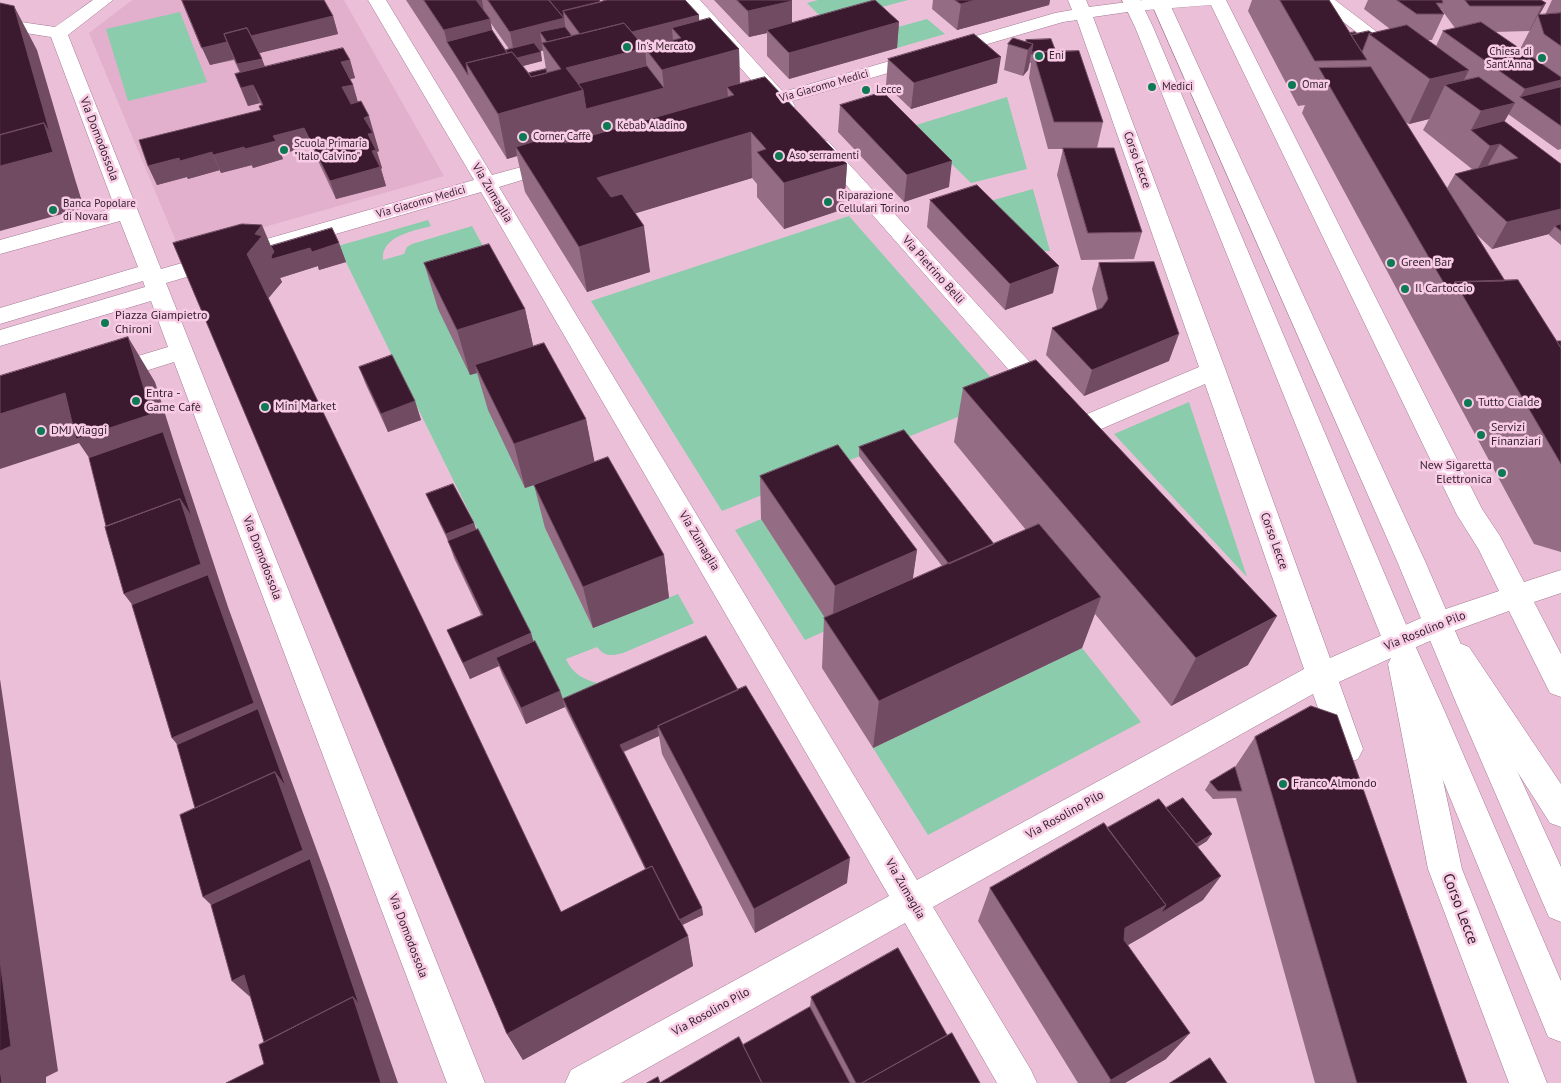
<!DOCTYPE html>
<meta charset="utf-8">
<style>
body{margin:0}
canvas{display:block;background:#ecbfd9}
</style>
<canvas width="1561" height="1083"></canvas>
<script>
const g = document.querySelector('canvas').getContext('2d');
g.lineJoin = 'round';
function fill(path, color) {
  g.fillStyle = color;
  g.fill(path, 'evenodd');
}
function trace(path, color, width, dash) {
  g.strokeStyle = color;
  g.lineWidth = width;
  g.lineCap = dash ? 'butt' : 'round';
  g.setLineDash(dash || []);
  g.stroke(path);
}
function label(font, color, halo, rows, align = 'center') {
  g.font = font + ' "PT Sans",sans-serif';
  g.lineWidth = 5;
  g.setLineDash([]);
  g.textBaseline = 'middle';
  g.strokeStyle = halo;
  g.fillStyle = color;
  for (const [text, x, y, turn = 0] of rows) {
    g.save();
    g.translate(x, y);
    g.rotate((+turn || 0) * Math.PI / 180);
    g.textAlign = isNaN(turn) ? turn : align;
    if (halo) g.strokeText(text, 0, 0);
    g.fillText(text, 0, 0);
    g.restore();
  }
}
const built = new Path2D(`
 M132 0H344L444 176 180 251 89 33Z`);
const green = new Path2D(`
 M818 0H908L826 22 807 3Z
 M180 12 207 82 128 101 106 29Z
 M927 19 945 34 897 48 880 32Z
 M1007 97 1027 169 971 183 913 126Z
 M1033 189 1050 251H1041L990 201Z
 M849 216 1008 397 722 511 591 301Z
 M428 220 431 226C413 231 381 236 383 260L404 254 407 247 412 244 472 226 506 288 470 375 542 352 525 488 595 464 545 528 593 628 678 594 694 623 623 653C611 656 605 657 597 647L566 659C574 678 592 682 611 687L565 707 338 246Z
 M1189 402 1247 577 1114 434Z
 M761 519 832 628 805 640 735 530Z
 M1082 648 1141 722 928 835 873 748Z`);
const minor = new Path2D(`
 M93 0H113L68 35 161 269 474 180 368 0H386L492 175 558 157 565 159 568 163 565 167 499 187 917 880 1304 669 1205 384 1085 436 1076 438 1067 436 811 145 814 141 821 139 828 141 1080 417 1199 367 1077 20 1063 22 792 101 795 106 792 110C785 112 780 112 775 106L748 114 741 112 738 108 741 104 766 97 681 0H700L783 92 1055 13 1072 10 1068 0H1086L1089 7 1143 0H1226L1482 509 1500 536 1524 582 1561 570V593L1534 602 1561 654V697L1550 693 1509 611 1448 633 1405 652 1414 655 1418 664 1462 869 1547 1083H1509L1428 869 1388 664 1391 658 1339 682 1363 749 1358 759 1347 763 1336 759 1313 694 933 907 1031 1070 1037 1083H997L905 923 621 1083H565L571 1070 889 896 481 192 166 283 485 1083H447L174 362 107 383 98 380 95 374 98 368 168 347 151 301 0 346V330L145 287 143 281 0 324V308L138 267 120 221 0 254V240L115 208 51 37 0 29V19L55 27ZM1211 5 1457 515 1479 550 1499 591 1428 615 1330 658 1226 371 1093 17 1134 11Z
 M1315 0H1335L1406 54 1404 58 1397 60 1390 58Z
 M1459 643 1469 647 1561 784V827L1550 823 1449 665 1444 656 1449 647Z`);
const major = new Path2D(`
 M1122 0H1140L1153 27 1413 641 1445 712 1561 981V1042L1548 1037 1415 712 1383 641 1135 27Z
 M1150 0H1168L1425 561 1487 705 1561 867V922L1549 917 1457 705 1397 561Z`);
const wall = new Path2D(`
 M182 0 333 16 338 34 259 53 265 67 350 60 355 78 350 79 353 85 358 102 374 135 379 151 377 152 382 168 381 169 386 186 336 199 311 146 281 154 283 159 253 168 252 165 221 173 220 170 188 179 187 177 157 185 148 166 260 110 261 105 260 103 248 106 242 92 235 74 240 73 234 60 210 65Z
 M406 0H601H600L601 2 699 21 739 49 740 84 847 164 844 209 784 229 757 197V184L752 178 635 213 650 272 587 292 525 192 517 156 507 159 455 75ZM490 22 509 49 506 50 492 30ZM540 51H543L546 69 529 73 523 66 542 61ZM728 97 565 143V142L590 135Z
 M714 0H791L792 23 899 22 897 48 789 79 767 56V33L749 37Z
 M933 0H1050L1049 5 957 30 932 9Z
 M1252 0H1329L1350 33 1357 34 1372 33 1390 29 1364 9 1368 0H1541L1546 3 1539 15H1545L1552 0H1561V149L1558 150 1508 114 1504 121 1561 164V245L1549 235V234L1492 249 1476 234 1505 281 1557 341H1561V552L1534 544 1302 113 1305 105 1298 106 1248 11ZM1440 9H1441L1455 28 1443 31 1436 46 1428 40H1432L1444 14ZM1530 30 1520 49 1521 50 1494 32 1529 31ZM1429 119 1423 130 1472 169 1455 174 1447 188 1405 122 1409 124Z
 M1026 40 1056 52 1103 122 1097 148 1142 232 1134 259 1081 260 1057 175 1063 149H1048L1029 78 1031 63H1030L1028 70 1023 76 1004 70 1008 44 1025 42Z
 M888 59 997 83 911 109 886 85Z
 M840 105 949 187 904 202 838 132Z
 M930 200 1053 293 1005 310 927 227Z
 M173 243 271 246 339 243 346 262 319 270 318 266 280 278 282 282 268 298 561 912 645 869 565 707 526 724 502 674 499 666 470 679 454 646 447 630 481 615 454 558 448 541 430 503 426 494 474 523 476 530 531 633 533 642 560 691 563 699 706 636 847 883 755 933 662 754 659 736 624 752 702 908 703 915 682 925 688 936 693 966 523 1060 507 1034Z
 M424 263 525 309 533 346 586 419 594 462 664 555 669 598 593 628 545 528 534 485 525 488 488 410 477 373 470 375 438 309Z
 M1099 263 1169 361 1084 396 1046 355 1052 328 1097 310 1092 289Z
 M359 367 415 401 421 420 388 432 366 385Z
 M963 388 1248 665 1171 706 1095 614 1082 648 873 748 822 668 824 618H825L761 519 760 476 917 550 912 580 942 566 859 456V447L994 544 1026 530 954 442Z
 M1255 737 1467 1083H1315L1236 798 1213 799 1205 790 1210 782 1235 767Z
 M1166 808 1207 841 1198 847 1203 900 1128 945 1166 1059 1125 1083H1078L978 921 990 888 1107 828Z
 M811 997 947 1035 980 1083H647H660L743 1045 810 1007Z`);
const shadedWall = new Path2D(`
 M462 0H482L484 13Z
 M976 0H1050L1049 5 957 30 961 4Z
 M792 1V27L767 30V33L749 37 748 11Z
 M1546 3 1538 17V15L1530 30 1529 31 1542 6Z
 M14 6 37 50 75 179 84 208 0 231V146Z
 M699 15 700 48 672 28 674 55 645 48 649 92 664 88 662 70 739 49 740 94 727 87 728 97 521 155 516 147 517 156 507 159 498 114 574 93 565 65 587 44Z
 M333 16 338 34 235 59 227 41Z
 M564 18 568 44 540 32 543 50 515 58 510 32Z
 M490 19 499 63H466L447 42 444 30Z
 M899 22 897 48 789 79V53Z
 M227 42 234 59 210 65 202 48Z
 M1033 44 1028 70 1023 76 1028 50Z
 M541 52 542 61 515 68 509 60Z
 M1001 57 997 83 911 109 914 83Z
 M262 59 272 85H253L260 103 248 106 241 88 246 87 237 64Z
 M350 60 355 78 347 80 341 62Z
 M1469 70 1457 94 1445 85 1429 119 1409 124 1430 79Z
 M1561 80V84L1549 106 1520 97 1525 89Z
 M353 85 358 103 348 105 342 87Z
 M1515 103 1491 145 1500 144 1485 170 1476 172 1490 146 1471 130 1481 111Z
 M369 116 379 151 377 152 382 168 381 169 386 186 336 199 330 181 372 151 364 118Z
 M304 128 311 146 281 154 283 159 253 168 245 149 273 136Z
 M751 132 752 178 604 223 597 178Z
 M244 147 252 165 221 173 213 155Z
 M212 152 220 170 188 179 187 177 157 185 148 166 179 158Z
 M952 161 949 187 904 202 907 175Z
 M847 164 844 209 784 229V183Z
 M1561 209V231L1555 226 1549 234 1492 249 1507 222Z
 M262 225 276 258 310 248 339 243 346 262 319 270 318 266 280 278 282 282 267 300 247 254 255 234Z
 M644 226 650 272 587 292 579 247Z
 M1059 266 1053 293 1005 310 1010 284Z
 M525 309 535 354 475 365 477 373 470 375 457 330Z
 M1179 334 1169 361 1084 396 1092 370Z
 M128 337 155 382 179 458 228 607 329 884 398 1083H381L291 1070 320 889 236 929 203 897 275 772 267 735 195 767 172 738 156 636 124 594 180 499 173 461 107 484 79 443 0 469V414Z
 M415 401 421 420 388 432 381 414Z
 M586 419 595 464 525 488 514 444Z
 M474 523 477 532 449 543 446 534Z
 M917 550 911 592 832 628 835 586Z
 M664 555 669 598 593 628 583 587Z
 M1101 597 1082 648 873 748 879 701Z
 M1277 616 1248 665 1171 706 1196 658Z
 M531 633 536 650 496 658 499 666 470 679 463 663Z
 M0 679 58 1071 46 1077V1083H2L0 1069Z
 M560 691 565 707 526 724 521 708Z
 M658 728 659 736 622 752 620 745Z
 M1212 834 1207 841 1172 862 1177 855Z
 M850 858 847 883 755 933 754 909Z
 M1221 876 1203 900 1144 936 1105 958 1125 928 1166 905Z
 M702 908 703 915 674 929 673 923Z
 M688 936 693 966 523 1060 507 1034Z
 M244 975 256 1002 232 981Z
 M1190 1033 1166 1059 1125 1083H1109L1111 1080Z`);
const building = new Path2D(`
 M182 0H324L333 16 251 36 247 28 224 34 227 42 202 48Z
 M424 0H476L490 19 444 30Z
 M488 0H549L564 18 510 32Z
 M549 0H599L601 2 563 11 564 18Z
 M607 0H685L699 15 632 32 624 23 580 34 563 11Z
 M737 0H791L792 1 748 11Z
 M875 0 899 22 789 53 767 30Z
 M955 0H976L961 4Z
 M1280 0H1329L1367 60 1315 61Z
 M1397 0H1442L1443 3H1436L1444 14H1417Z
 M1465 0H1541L1546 3 1542 6H1470Z
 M0 3 14 6 50 133 44 123 0 135Z
 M1561 13V46L1544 34 1538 15Z
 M710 18 739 49 662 70 645 48 566 68 583 90 498 114 466 63 512 52 531 77 561 69 542 43 624 23 645 48 681 38 672 28Z
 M1481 22 1561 77V80L1525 89 1443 31Z
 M1407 25 1469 70 1430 79 1369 34Z
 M565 27 572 36 547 42 540 32Z
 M247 28 262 59 237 64 224 34Z
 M492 30 507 53 466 63 468 75 447 42Z
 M1369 31 1372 33 1369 34 1362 52 1351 35Z
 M1355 32 1357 34 1351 35 1350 33Z
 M974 34 1001 57 914 83 888 59Z
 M1013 38 1033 44 1028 50 1008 44Z
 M1051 39 1056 52H1033V54H1031L1033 44 1027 42 1026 40Z
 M534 43 541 52 517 58 512 52 507 53 506 50Z
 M343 48 350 60 341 62 353 85 342 87 351 104 361 101 369 116 364 118 373 133 368 134 376 150 372 151 380 167 330 181 304 128 273 136 276 141 245 149 244 147 213 155 212 152 180 161 179 158 148 166 139 140 261 110 259 106 263 105 253 85 241 88 235 74Z
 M1079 51 1103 122H1054L1033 52Z
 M647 66 664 88 586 109 583 90 578 84Z
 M1371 67 1505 281 1455 282 1449 292 1319 68Z
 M546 69 547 73 531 77 529 73Z
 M765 77 847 164 784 183 757 152 766 149 751 132 597 178 611 197 622 194 644 226 579 247 516 147 559 134 565 143 734 95 727 87Z
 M1479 77 1515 103 1481 111 1445 85Z
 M1561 87V126L1520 97Z
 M883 92 952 161 907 175 840 105Z
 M1504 121 1561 164V209L1507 222 1455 174 1518 158 1500 144 1490 146 1471 130Z
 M44 123 53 152 0 166V135Z
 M1063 148H1114L1142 232 1088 233Z
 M977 185 1059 266 1010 284 930 200Z
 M242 224 262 225 255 234 262 236 247 254 425 624 561 912 652 866 688 936 507 1034 173 243Z
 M1561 224V231L1555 226Z
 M332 228 339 243 312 252 310 248 272 259 271 256 274 252 271 246Z
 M489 244 525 309 457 330 424 263Z
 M1154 262 1179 334 1092 370 1052 328 1102 308 1108 299 1099 263Z
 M1518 280 1561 348V464L1455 282Z
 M128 337 152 414 76 439 65 393 0 414V376Z
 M1557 341H1561V348Z
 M544 343 586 419 514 444 475 365Z
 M392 355 415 401 381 414 359 367Z
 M1036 360 1277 616 1196 658 963 388Z
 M904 430 994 544 949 564 859 447Z
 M163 432 192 517 180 499 106 526 89 458Z
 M838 445 917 550 835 586 760 476Z
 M608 457 664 555 583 587 534 485Z
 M453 484 474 523 446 534 426 494Z
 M180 499 201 564 124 594 105 527Z
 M1039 524 1101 597 879 701 824 618Z
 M478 529 531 633 463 663 447 630 483 615 448 541Z
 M208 575 254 703 172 738 132 605Z
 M706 636 738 690 658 726V728L620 745 702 908 679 920 652 866 646 869 563 699Z
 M535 641 560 691 521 708 496 658Z
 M746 686 850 858 754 909 658 726Z
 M1311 706 1337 715 1467 1083H1357L1255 737Z
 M258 709 286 787 275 772 195 808 177 745Z
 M1235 767 1242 791H1218L1210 782Z
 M275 772 303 850 203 897 180 815Z
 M1183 798 1212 834 1196 844 1166 808Z
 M1159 799 1221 876 1161 913 1166 905 1107 828Z
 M1104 823 1166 905 1125 928 1124 940 1190 1033 1111 1080 990 888Z
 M310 859 359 1004 353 997 264 1042 244 975 232 981 211 905Z
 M898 948 947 1035 862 1083H856L811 997Z
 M0 960 11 1046 0 1051Z
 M353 997 381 1083H226L264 1064 259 1045Z
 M810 1007 850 1083H762L743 1045Z
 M952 1033 980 1083H862Z
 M739 1037 762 1083H660Z
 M1210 1058 1227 1083H1170Z
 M0 1069 2 1083H0Z
 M658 1077 660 1083H647Z`);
const markers = [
 [627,47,5,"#0d7a54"],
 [1039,56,5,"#0d7a54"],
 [1542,58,5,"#0d7a54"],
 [1292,85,5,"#0d7a54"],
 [1152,87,5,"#0d7a54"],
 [866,90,5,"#0d7a54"],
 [607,126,5,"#0d7a54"],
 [523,137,5,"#0d7a54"],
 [284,150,5,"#0d7a54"],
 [779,156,5,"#0d7a54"],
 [828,202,5,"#0d7a54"],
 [53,210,5,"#0d7a54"],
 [1391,263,5,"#0d7a54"],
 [1405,289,5,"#0d7a54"],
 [105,323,5,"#0d7a54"],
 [136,401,5,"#0d7a54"],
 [1468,403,5,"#0d7a54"],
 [265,407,5,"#0d7a54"],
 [41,431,5,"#0d7a54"],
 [1481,435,5,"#0d7a54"],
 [1502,473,5,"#0d7a54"],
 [1283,784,5,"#0d7a54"]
];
const farPoinames = [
 ["In's Mercato",637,47],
 ["Chiesa di",1532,52,"right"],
 ["Sant'Anna",1532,65,"right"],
 ["Eni",1049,56],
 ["Omar",1302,85],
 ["Medici",1162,87],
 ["Lecce",876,90],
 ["Kebab Aladino",617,126],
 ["Corner Caffè",533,137],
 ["Scuola Primaria",294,144],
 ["\"Italo Calvino\"",294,157],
 ["Aso serramenti",789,156],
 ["Riparazione",838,196],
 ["Cellulari Torino",838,209],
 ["Banca Popolare",63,204],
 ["di Novara",63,217]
];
const farStreetnames = [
 ["Via Giacomo Medici",824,86,-16],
 ["Via Giacomo Medici",421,202,-16]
];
const streetNames = [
 ["Via Domodossola",99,139,69],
 ["Corso Lecce",1137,160,70],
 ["Via Zumaglia",492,193,59],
 ["Via Pietrino Belli",933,270,48],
 ["Via Zumaglia",699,541,59],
 ["Corso Lecce",1274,541,70],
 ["Via Domodossola",262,558,69],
 ["Via Rosolino Pilo",1425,631,-22],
 ["Via Rosolino Pilo",1065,815,-29],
 ["Via Zumaglia",905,889,60],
 ["Via Domodossola",408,936,69],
 ["Via Rosolino Pilo",711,1012,-29]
];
const poiNames = [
 ["Green Bar",1401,263],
 ["Il Cartoccio",1415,289],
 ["Piazza Giampietro",115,316],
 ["Chironi",115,330],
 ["Entra -",146,394],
 ["Game Cafè",146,408],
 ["Tutto Cialde",1478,403],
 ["Mini Market",275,407],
 ["Servizi",1491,428],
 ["Finanziari",1491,442],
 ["DMJ Viaggi",51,431],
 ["New Sigaretta",1492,466,"right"],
 ["Elettronica",1492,480,"right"],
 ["Franco Almondo",1293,784]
];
const nearStreetnames = [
 ["Corso Lecce",1460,909,69]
];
fill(built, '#e2b0cd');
fill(green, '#8accac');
trace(minor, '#a27991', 1);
trace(major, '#a27991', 1);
fill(minor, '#fff');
fill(major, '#fff');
fill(wall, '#946c84');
fill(shadedWall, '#704b62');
fill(building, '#3b192f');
trace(building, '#704b62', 1);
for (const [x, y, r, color] of markers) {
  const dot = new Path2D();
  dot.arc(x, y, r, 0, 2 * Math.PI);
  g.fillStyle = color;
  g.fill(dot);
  trace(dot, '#f9cce6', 2);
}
label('11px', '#301f29', '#f9cce6', farPoinames, 'left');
label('11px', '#301f29', '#f9cce6', farStreetnames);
label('12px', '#301f29', '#f9cce6', streetNames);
label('12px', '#301f29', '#f9cce6', poiNames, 'left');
label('15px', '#301f29', '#f9cce6', nearStreetnames);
</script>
